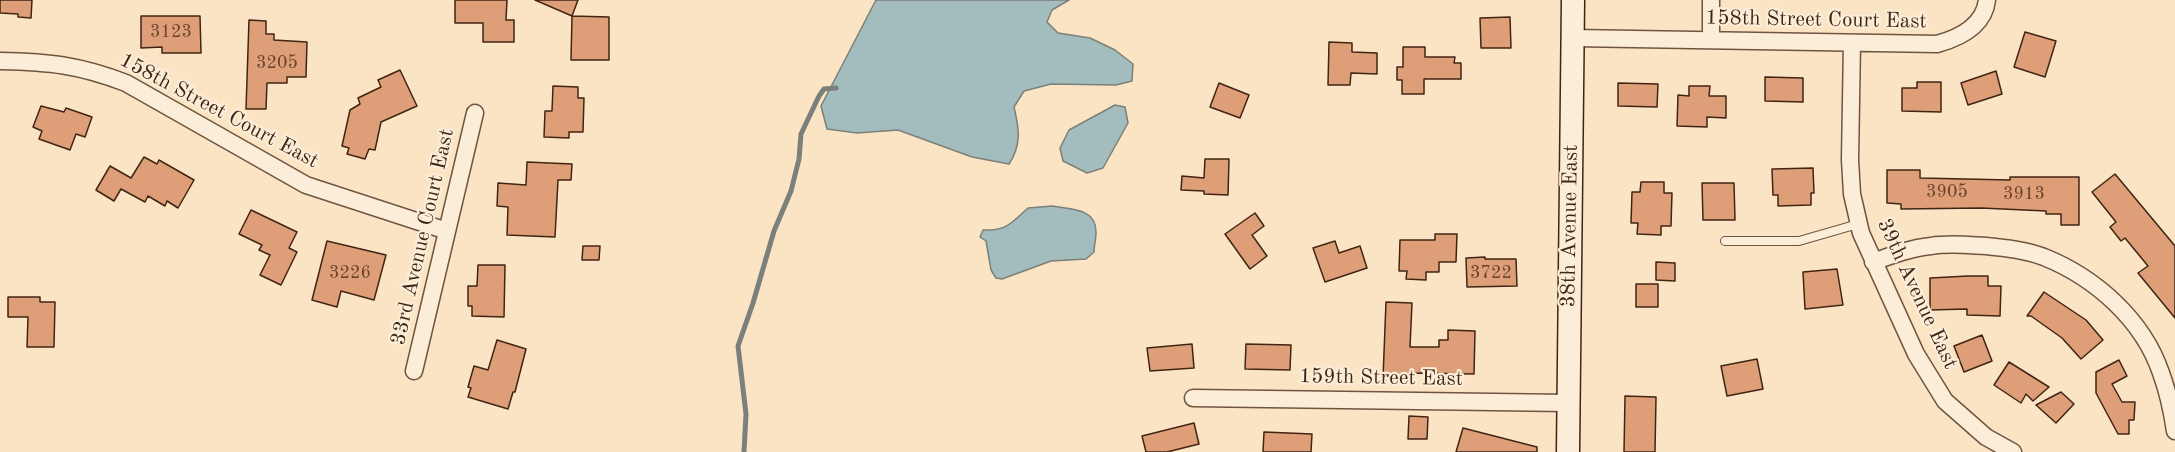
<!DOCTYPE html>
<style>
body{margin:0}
canvas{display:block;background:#fbe4c3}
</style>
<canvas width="2175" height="452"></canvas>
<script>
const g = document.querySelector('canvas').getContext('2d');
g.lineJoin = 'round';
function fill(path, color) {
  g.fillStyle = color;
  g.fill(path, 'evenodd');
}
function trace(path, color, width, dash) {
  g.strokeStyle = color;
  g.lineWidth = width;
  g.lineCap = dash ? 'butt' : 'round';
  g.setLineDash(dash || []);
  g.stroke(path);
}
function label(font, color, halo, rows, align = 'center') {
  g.font = font + ' "Old Standard TT",serif';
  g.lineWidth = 4.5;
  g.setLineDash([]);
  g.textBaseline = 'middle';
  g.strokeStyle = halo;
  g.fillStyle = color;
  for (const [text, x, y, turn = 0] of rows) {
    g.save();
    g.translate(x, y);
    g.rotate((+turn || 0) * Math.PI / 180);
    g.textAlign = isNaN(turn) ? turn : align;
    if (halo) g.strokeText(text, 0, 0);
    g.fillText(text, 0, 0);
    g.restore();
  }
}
const water = new Path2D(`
 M876 0H1069L1052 10 1047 22 1058 33 1090 38 1115 50 1133 64 1132 81 1116 85 1051 84 1024 91 1014 107C1019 128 1022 145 1009 164L972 157 898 130 857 133 827 129 821 106Z
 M1115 105 1125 107 1128 123 1103 168 1087 173 1063 161 1060 148 1069 130Z
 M1052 206C1070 209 1097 208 1096 233 1096 239 1094 245 1094 252L1086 259 1051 261 1002 279 996 278 991 270 986 241 980 237 983 230C1007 231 1011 223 1028 208Z`);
const stream = new Path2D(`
 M744 452 746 414 738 346 753 303 774 231 791 191 799 159 801 134 819 96 824 89 836 88`);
const building = new Path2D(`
 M0 0H32L31 18 18 17V14L0 13Z
 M455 0H507L506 20H514V42H483V23H455Z
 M535 0H578L572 16Z
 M141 16H200L201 53H162V47L141 48Z
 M572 16 609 17V60H571Z
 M1510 17 1511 48H1481L1480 18Z
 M249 20 266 21V34H274V40L307 42 306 77H287V83H267L266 109H246Z
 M2025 32 2056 41 2045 77 2014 67Z
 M1329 42 1352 43V52L1377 53V74L1351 73 1350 85H1328Z
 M1403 47H1425V57H1455L1454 63H1461V79H1424V94H1402V80H1397V67H1403Z
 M400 70 417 106 381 122 375 150 369 149 365 159 347 154 349 148 342 146 350 110 360 104 358 98 381 87 378 80Z
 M1996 71 2002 94 1968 105 1961 83Z
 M1765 77 1803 78V102L1765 101Z
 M1917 82H1941V112L1902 111V88H1917Z
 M1219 83 1249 95 1240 118 1210 107Z
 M1618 83 1658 84 1657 107 1618 106Z
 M553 86 578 87V98H584L583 132H569V138L544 137 545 111H552Z
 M1689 86H1710L1709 96H1726V118L1707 117V127L1677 126 1678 95 1689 96Z
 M41 106 64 112 66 108 92 117 85 137 76 134 70 150 39 139 42 131 33 127Z
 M144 157 157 164 159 160 194 180 178 208 167 201 165 206 148 196 145 202 121 189 114 201 96 190 110 166 131 178Z
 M1205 159H1229L1228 195 1204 194V191L1181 190 1182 176 1204 178Z
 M527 162 572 164 571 180H558L555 237 507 235 508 207 497 206 498 183 526 185Z
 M1813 168 1814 193H1811V205L1778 206V195H1773L1772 169Z
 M1887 170H1920V178L2010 180V177H2079V225H2061V214H2046V211L1981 208 1901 209V204L1887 203Z
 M2115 174 2175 246V318L2138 273 2148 266 2125 238 2121 241 2110 227 2116 222 2092 192Z
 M1641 182H1664V193H1672L1671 226H1661V235L1637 234 1638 223H1631L1632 192H1640Z
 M1702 183H1734L1735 220H1703Z
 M251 210 297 232 289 248 297 252 281 285 260 275 270 255 259 250 262 245 239 234Z
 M1255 213 1264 226 1252 235 1267 256 1250 269 1225 234Z
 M1435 234H1457L1456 262H1439V272H1426V280L1406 279 1407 271H1399L1400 240H1435Z
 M327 241 386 255 374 300 341 291 337 307 312 300Z
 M1335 241 1339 253 1360 246 1367 268 1325 282 1313 248Z
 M583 246H600L599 260H582Z
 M1485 257V259H1516L1517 286 1467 287 1466 258Z
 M1656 262 1675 263V281L1656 280Z
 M478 265H505L504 317 472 316V306H468V286H477Z
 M1837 269 1843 305 1805 309 1803 272Z
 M1968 276H1988V286H2001L2000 316 1967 315V309L1930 310V278Z
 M1636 284H1658V307H1636Z
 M2044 292 2086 320 2103 340 2081 359 2062 338 2031 316H2027Z
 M8 297H40V302H55L54 347H27L28 317H8Z
 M1386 302 1412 303 1410 347H1439V340H1448V330L1475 331 1474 374 1408 373 1407 379 1383 378Z
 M1982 335 1992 361 1964 372 1954 346Z
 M497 340 526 349 515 392H513L508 409 468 397 471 388 468 387 474 366 488 370Z
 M1192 344 1194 368 1150 371 1147 348Z
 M1246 344 1291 345 1290 370 1245 369Z
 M1757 359 1763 389 1727 396 1721 366Z
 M2119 360 2127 376 2112 384 2122 402H2135L2134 420H2129V434H2118L2096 393V372Z
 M2009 362 2049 387 2033 401 2026 394 2021 403 1994 385Z
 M2061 392 2074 404 2056 423 2036 405Z
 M1625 396 1656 397 1655 452H1624Z
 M1409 416 1428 417 1427 439H1408Z
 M1194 423 1199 444 1167 452H1146L1142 436Z
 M1463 428 1537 447V452H1456Z
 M1264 432 1312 434 1311 452H1263Z`);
const lane = new Path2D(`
 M1725 241H1799L1858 224`);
const street = new Path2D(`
 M1573 38 1937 44C1959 38 1984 26 1987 0
 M1711 40V0
 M1852 43 1850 160 1852 194 1861 233 1916 354 1945 401 1986 437 2013 452
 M0 61C50 62 79 65 126 83L306 185 447 231
 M1873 262C1892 255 1911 248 1931 246 1949 243 1967 245 1986 246 2006 248 2025 250 2044 257 2096 278 2143 320 2161 373 2168 392 2172 411 2175 431
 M414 371 475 113
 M1193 398 1568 403`);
const secondary = new Path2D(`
 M1568 452 1573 0`);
const numberNames = [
 ["3123",171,32],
 ["3205",277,63],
 ["3905",1947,192],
 ["3913",2024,194],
 ["3226",350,273],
 ["3722",1491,273]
];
const streetNames = [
 ["158th Street Court East",1816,20,1],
 ["158th Street Court East",219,111,28],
 ["38th Avenue East",1570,226,-89],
 ["33rd Avenue Court East",423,237,-77],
 ["39th Avenue East",1917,294,65],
 ["159th Street East",1381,378,1]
];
fill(water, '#a3bcbe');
trace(water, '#7b807a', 1.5);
trace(stream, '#7b807a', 5);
fill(building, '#de9e78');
trace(building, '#402514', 1.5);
trace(lane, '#6f5540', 10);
trace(street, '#6f5540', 19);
trace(secondary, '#402514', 25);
trace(lane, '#fcedd8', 8);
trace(street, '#fcedd8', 16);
trace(secondary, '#fcedd8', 22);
label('18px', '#68432d', null, numberNames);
label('21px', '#402514', '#fcedd8', streetNames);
</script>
